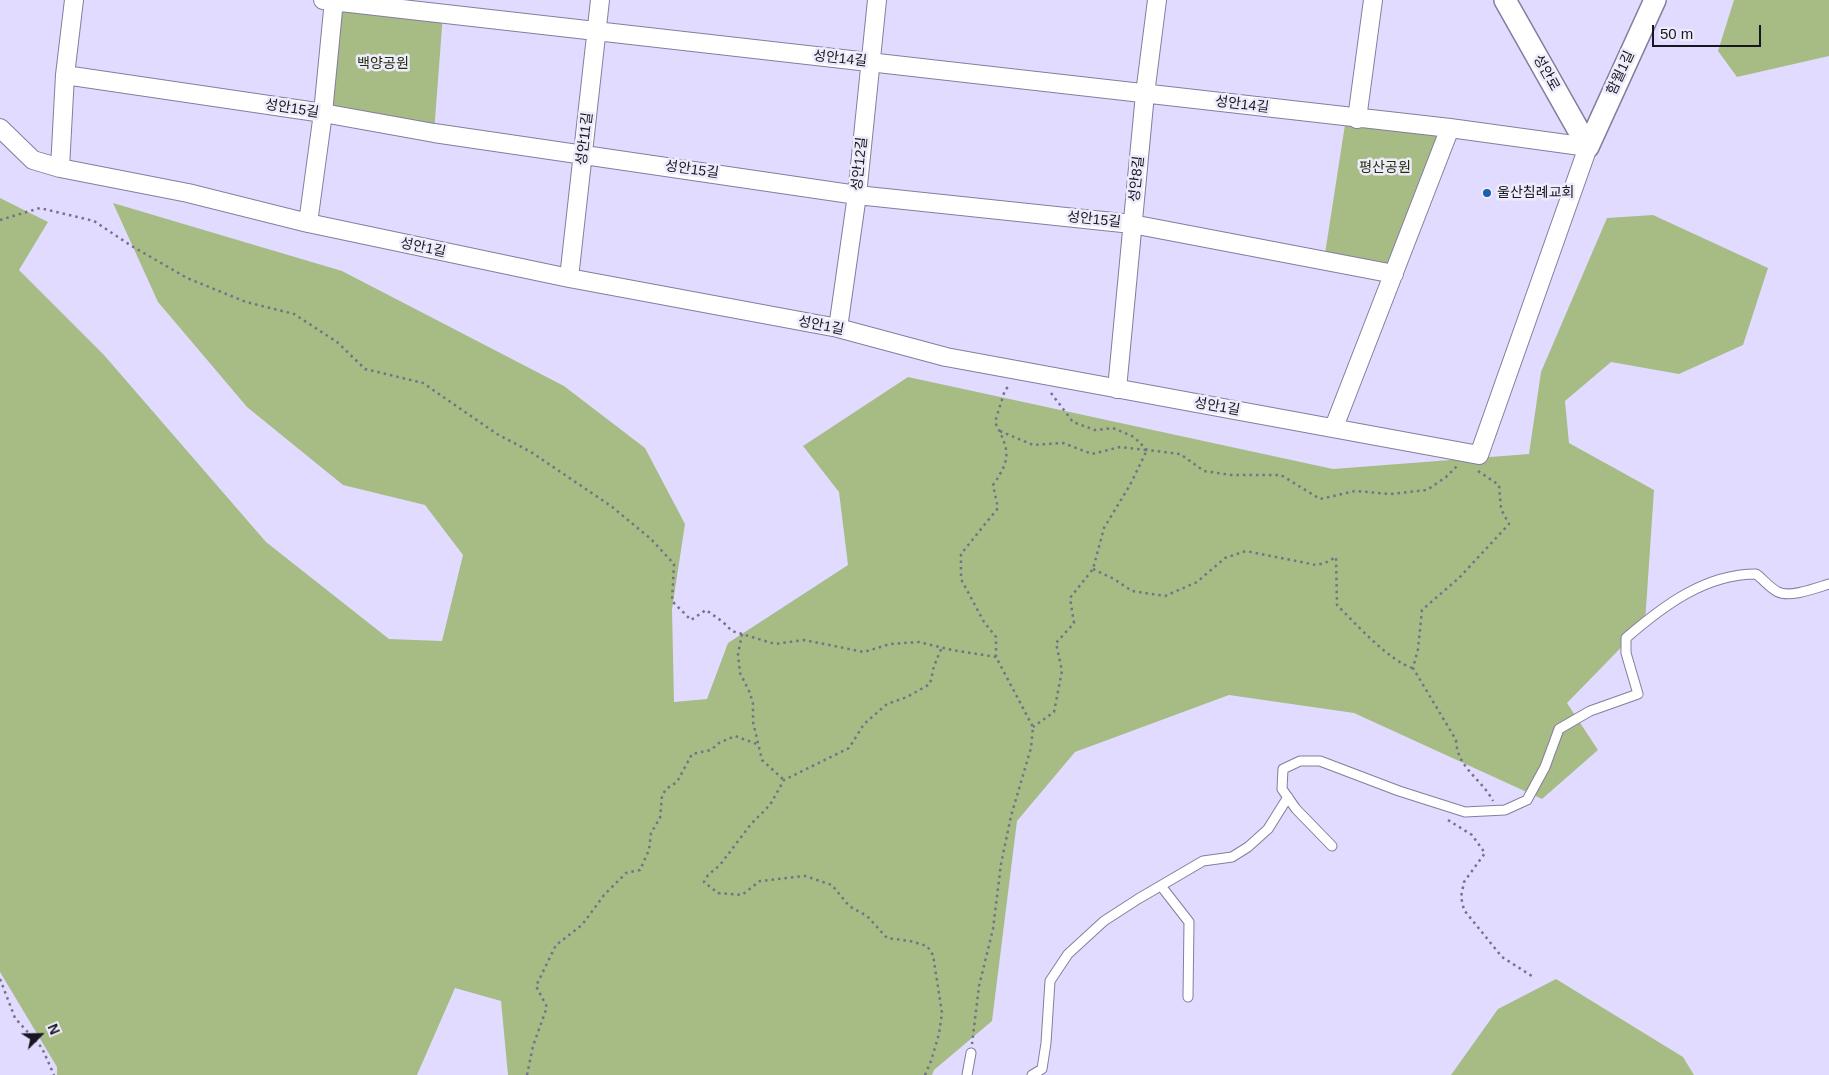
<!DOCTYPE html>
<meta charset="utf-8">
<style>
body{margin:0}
#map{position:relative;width:1829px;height:1075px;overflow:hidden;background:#e1dcff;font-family:Helvetica,sans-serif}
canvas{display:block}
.north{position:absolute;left:15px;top:1010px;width:50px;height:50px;-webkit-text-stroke:4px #eeecfa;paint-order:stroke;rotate:67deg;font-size:14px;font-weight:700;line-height:20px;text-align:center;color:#181622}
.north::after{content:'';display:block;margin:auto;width:18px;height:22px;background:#181622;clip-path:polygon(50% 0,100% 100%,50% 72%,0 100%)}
.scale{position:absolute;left:1652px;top:25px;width:109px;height:22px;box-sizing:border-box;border:2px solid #181622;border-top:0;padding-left:6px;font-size:15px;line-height:18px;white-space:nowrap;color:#181622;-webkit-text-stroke:4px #eeecfa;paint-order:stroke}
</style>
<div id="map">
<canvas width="1829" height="1075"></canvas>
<div class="north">N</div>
<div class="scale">50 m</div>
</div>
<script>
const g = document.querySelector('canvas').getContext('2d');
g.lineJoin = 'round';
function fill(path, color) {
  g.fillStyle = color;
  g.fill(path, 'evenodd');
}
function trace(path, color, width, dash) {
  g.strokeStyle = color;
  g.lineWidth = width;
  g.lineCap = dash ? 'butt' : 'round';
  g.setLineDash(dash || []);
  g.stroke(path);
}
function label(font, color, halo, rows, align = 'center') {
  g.font = font + ' Helvetica,"Noto Sans KR",sans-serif';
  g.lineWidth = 5;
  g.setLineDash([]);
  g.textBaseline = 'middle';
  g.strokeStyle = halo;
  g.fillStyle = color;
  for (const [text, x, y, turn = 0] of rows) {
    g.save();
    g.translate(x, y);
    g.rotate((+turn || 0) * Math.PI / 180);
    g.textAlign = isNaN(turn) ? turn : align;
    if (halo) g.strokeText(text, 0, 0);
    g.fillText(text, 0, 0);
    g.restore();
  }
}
const green = new Path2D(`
 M1734 0H1829V56L1737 77 1718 51Z
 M333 1 443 14 434 133 323 113Z
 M1346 118 1450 128 1394 274 1324 260Z
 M0 198 48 222 19 270 104 355 266 542 389 639 442 641 463 555 425 505 343 485 247 407 158 302 113 203 342 271 564 386 645 448 685 524 672 609 674 702 707 699 728 643 848 565 839 492 803 446 908 377 1333 469 1529 454 1541 372 1607 218 1653 215 1768 268 1743 345 1679 374 1611 362 1565 401 1569 443 1654 490 1645 623 1567 703 1598 750 1542 799 1354 713 1229 695 1075 752 1017 821 992 1021 934 1070 932 1075H508L501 1001 455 988 417 1075H57V1067L0 972Z
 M1556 979 1683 1057 1694 1075H1451L1498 1009Z`);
const path = new Path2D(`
 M0 220 40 208 94 221 130 245 187 278 246 302 294 314 337 342 365 369 423 383 497 434 531 452 611 506 651 539 674 564 672 601 691 620 706 610 723 622 732 631 775 644 804 640 864 652 890 644 919 642 952 650 996 657 1033 727 1031 748 1011 816 1001 864 993 929 979 986 972 1044
 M1051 393 1073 422 1095 430 1113 428 1134 437 1147 450 1180 454 1204 471 1231 475H1281L1320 499 1355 491 1391 494 1427 490 1446 477 1457 466
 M1000 431 1033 445 1063 443 1092 454 1120 447 1147 450 1130 485 1104 528 1093 569 1070 598 1074 623 1056 643 1062 671 1054 712 1033 727
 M1478 471 1499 485 1501 509 1509 524 1459 578 1422 610 1418 649 1413 668 1456 740C1457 768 1481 778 1493 801
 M1093 569 1114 579 1132 591 1165 596 1197 582 1225 558 1246 551 1316 565 1325 563 1336 557 1337 605C1354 622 1390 662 1413 668
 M742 634 738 654 740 673 750 693 753 704V722L762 760 784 780
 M996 657V637L984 622 961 579V554L998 508 993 485C1012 458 1009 450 995 422L1005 390 1010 385
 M1448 820 1472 835 1485 853 1464 882 1461 897 1464 910 1502 957 1535 978
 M0 979 15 1018 42 1048 54 1075
 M527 1075 533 1046 547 1007 536 986 556 945 582 925 604 895 626 873 640 870 649 850 651 833 660 818 662 796 666 789 677 782 692 754 711 750 719 743 735 736 757 744
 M925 1075 931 1061 939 1034 942 1013 933 955 927 946 910 941 887 938 867 916 849 906 832 885 805 876 760 881 742 895 718 893 704 882 708 875 720 865 751 824 770 805 784 780 849 748 864 724 887 704 907 697 930 684 934 666 942 647`);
const service = new Path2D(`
 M1332 846 1296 809 1282 789 1283 769 1300 761H1320L1399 791 1465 812 1505 810 1527 800 1545 767 1559 729 1590 711 1638 694 1626 653V638C1663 606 1705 574 1756 574 1763 579 1770 588 1778 592 1790 598 1816 588 1829 584
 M1161 886 1189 922 1188 997
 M967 1075 971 1053
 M1032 1075 1042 1069 1046 1043 1050 981 1068 954 1104 921 1138 899 1203 861 1232 857 1248 847 1268 829 1288 797`);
const minor = new Path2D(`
 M65 75 323 113 434 133 857 195 1132 224 1394 274
 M1357 119 1373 0
 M0 128 33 160 60 168 188 193 308 223 569 278 838 328 946 357 1479 455 1588 147 1450 128 323 0
 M60 168 65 75 74 0
 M308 223 323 113 334 0
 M569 278 600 0
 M838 328 857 195 877 0
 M1117 389 1145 94 1157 0
 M1334 427 1450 128`);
const tertiary = new Path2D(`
 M1505 0 1588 147
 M1588 147 1655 0`);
const markers = [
 [1487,193,5,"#1860b0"]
];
const streetNames = [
 ["성안14길",840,59,6],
 ["성안로",1546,73,61],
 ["함월1길",1621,73,-65],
 ["성안14길",1242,105,7],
 ["성안15길",292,109,9],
 ["성안11길",585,139,-83],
 ["성안12길",860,164,-84],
 ["성안15길",692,170,8],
 ["성안8길",1137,179,-84],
 ["성안15길",1094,220,6],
 ["성안1길",423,248,12],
 ["성안1길",821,326,11],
 ["성안1길",1217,407,10]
];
const parkNames = [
 ["백양공원",383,64],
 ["평산공원",1385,168]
];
const poiNames = [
 ["울산침례교회",1497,193]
];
fill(green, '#a7bc85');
trace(service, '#837e9d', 11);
trace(minor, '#837e9d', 20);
trace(tertiary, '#837e9d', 24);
trace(path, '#757288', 2.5, [2.5, 4]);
trace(service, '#fff', 9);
trace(minor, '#fff', 18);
trace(tertiary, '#fff', 21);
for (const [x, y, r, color] of markers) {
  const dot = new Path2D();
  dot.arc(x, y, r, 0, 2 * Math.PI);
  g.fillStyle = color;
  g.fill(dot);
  trace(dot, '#eeecfa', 2);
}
label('14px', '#181622', '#eeecfa', streetNames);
label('14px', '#232f09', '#eeecfa', parkNames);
label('14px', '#181622', '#eeecfa', poiNames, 'left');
</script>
